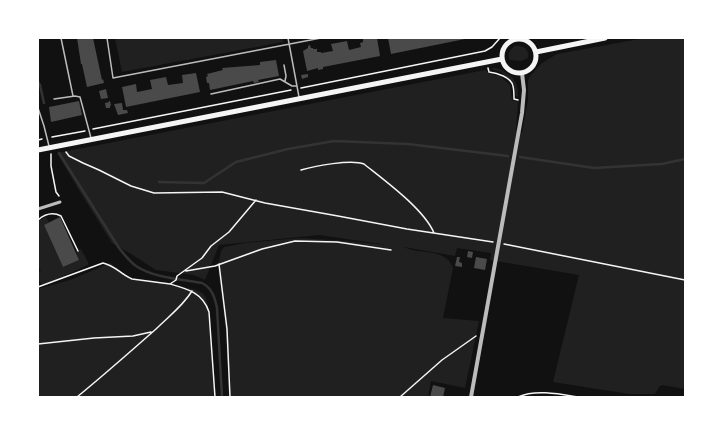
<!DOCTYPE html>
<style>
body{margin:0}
#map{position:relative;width:723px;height:435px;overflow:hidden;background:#111;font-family:"Work Sans",sans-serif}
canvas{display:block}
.frame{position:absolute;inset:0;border:39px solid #fff;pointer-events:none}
</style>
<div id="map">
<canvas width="723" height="435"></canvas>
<div class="frame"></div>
</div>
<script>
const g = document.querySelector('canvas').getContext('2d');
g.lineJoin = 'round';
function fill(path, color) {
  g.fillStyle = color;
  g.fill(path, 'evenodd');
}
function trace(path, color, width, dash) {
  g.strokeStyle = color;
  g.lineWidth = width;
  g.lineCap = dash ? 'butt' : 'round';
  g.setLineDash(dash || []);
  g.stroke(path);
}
const green = new Path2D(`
 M115 38H283V42L122 72Z
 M645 38H685V389L662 385 659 387 655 394H629L553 382 579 275 490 260 491 253 457 248 455 256 404 247C418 255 446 247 453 268L443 318 479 321 465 388 431 381 428 397H229L226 332 218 267 221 251 224 247 245 243 300 238 345 241 388 245 319 235 219 245 205 280 194 275 156 270 131 254 112 243 82 195 57 153 485 70 490 74 500 76 510 85 512 100 518 102 516 131 522 133 528 100V80L530 76 542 63 557 54Z
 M515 46C522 45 530 49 528 58L521 61 510 60C507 55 510 49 515 46Z
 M494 68C499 69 502 70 506 73 516 79 518 85 518 97L516 96 514 84 501 72 491 69Z
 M46 217 49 222 44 225 63 267 79 260 76 251 81 249 88 262V265L42 286 38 278V272L41 271 38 265V221Z
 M110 263 131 279 193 289C205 293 207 296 208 308L214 397H38V289L70 280Z`);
const stream = new Path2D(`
 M38 82 40 85 44 103
 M59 153 119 248C124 254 129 261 136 266 154 278 181 279 202 283 212 288 215 298 217 308L222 397
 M520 157 594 168 662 164 685 159
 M159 182 204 183 236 162 288 149 334 141 408 144 508 156`);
const building = new Path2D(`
 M77 38H93L102 80 103 79 104 83 87 87 82 64H81Z
 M370 38H377L380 56 323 67V69L318 70V68L307 71 303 51 308 48V46L310 45 311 48H313V49H317V52H321V53L333 51 331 44 347 41 349 50 361 47 360 43 363 42V39Z
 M388 38H465V39L391 54Z
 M276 60 279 76 258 80 259 82 254 83 253 81 210 90 209 83H207L206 77 208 76 207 74 223 70 222 68 260 65V62Z
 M196 73 200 92 126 107 122 87 136 84 137 92 152 89 150 80 166 77 168 85 183 83 182 75Z
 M308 74V77L302 79 301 75Z
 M106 89 108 98 101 99 99 91Z
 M79 101 82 115 51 122 49 107Z
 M109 101H110L111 106H110V108H106L105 103 109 102Z
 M122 103 123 110H127L128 113 118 115 114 104Z
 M60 217 79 260 63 267 44 225Z
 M468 251 473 252 472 258 467 257Z
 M457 257H460L459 262 462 263V267L455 266Z
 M476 257 487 259 485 270 474 268Z
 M433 385 445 388 443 397H430Z`);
const path = new Path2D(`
 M540 38H550
 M488 68 489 72C497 73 511 77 513 86 514 90 514 95 514 99L518 100
 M301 88 485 51 492 47 500 38
 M93 129 291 90
 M52 137 85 131
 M38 140 42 139
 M66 152 69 156 83 163 99 170 131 186 154 193 222 192 265 203 338 216 407 229 493 242
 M51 154V166L56 192 59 196
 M301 170C315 166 351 159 364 164 384 180 424 209 434 233
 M38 220C45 214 53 212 61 216L78 251
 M504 244 685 280
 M219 264 227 329 230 397
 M186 271 215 266 262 249 295 241 337 242 391 250
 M170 284C188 289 203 293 209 312L215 397
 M38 287 103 263C116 266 120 274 132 279L170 284 176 280 177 276 202 258 211 246 229 232 256 200
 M38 344 94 338 133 336 151 332
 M77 397C104 375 130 352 156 329 168 317 183 306 192 291
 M400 397 442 360 476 336
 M518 397C535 389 560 394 578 397`);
const service = new Path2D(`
 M61 38 73 96
 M107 38 113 78 321 38
 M288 38 299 97
 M515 38V39
 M284 65 286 76 285 81
 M211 94 280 79 292 86H297
 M54 99 75 96 80 97 91 138
 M38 108 44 126 49 146`);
const minor = new Path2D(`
 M38 209 60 202`);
const tertiary = new Path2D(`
 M471 397 522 113 524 90 522 73`);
const primary = new Path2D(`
 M502 56a17 17 0 1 1 34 0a17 17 0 1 1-34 0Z
 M536 52 605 38
 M38 150 502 59`);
fill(green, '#202020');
trace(stream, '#333', 2.5);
fill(building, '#4a4a4a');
trace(path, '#f5f5f5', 1.5);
trace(service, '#bcbcbc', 1.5);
trace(minor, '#bcbcbc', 3);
trace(tertiary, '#bcbcbc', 4);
trace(primary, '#f5f5f5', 5);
</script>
